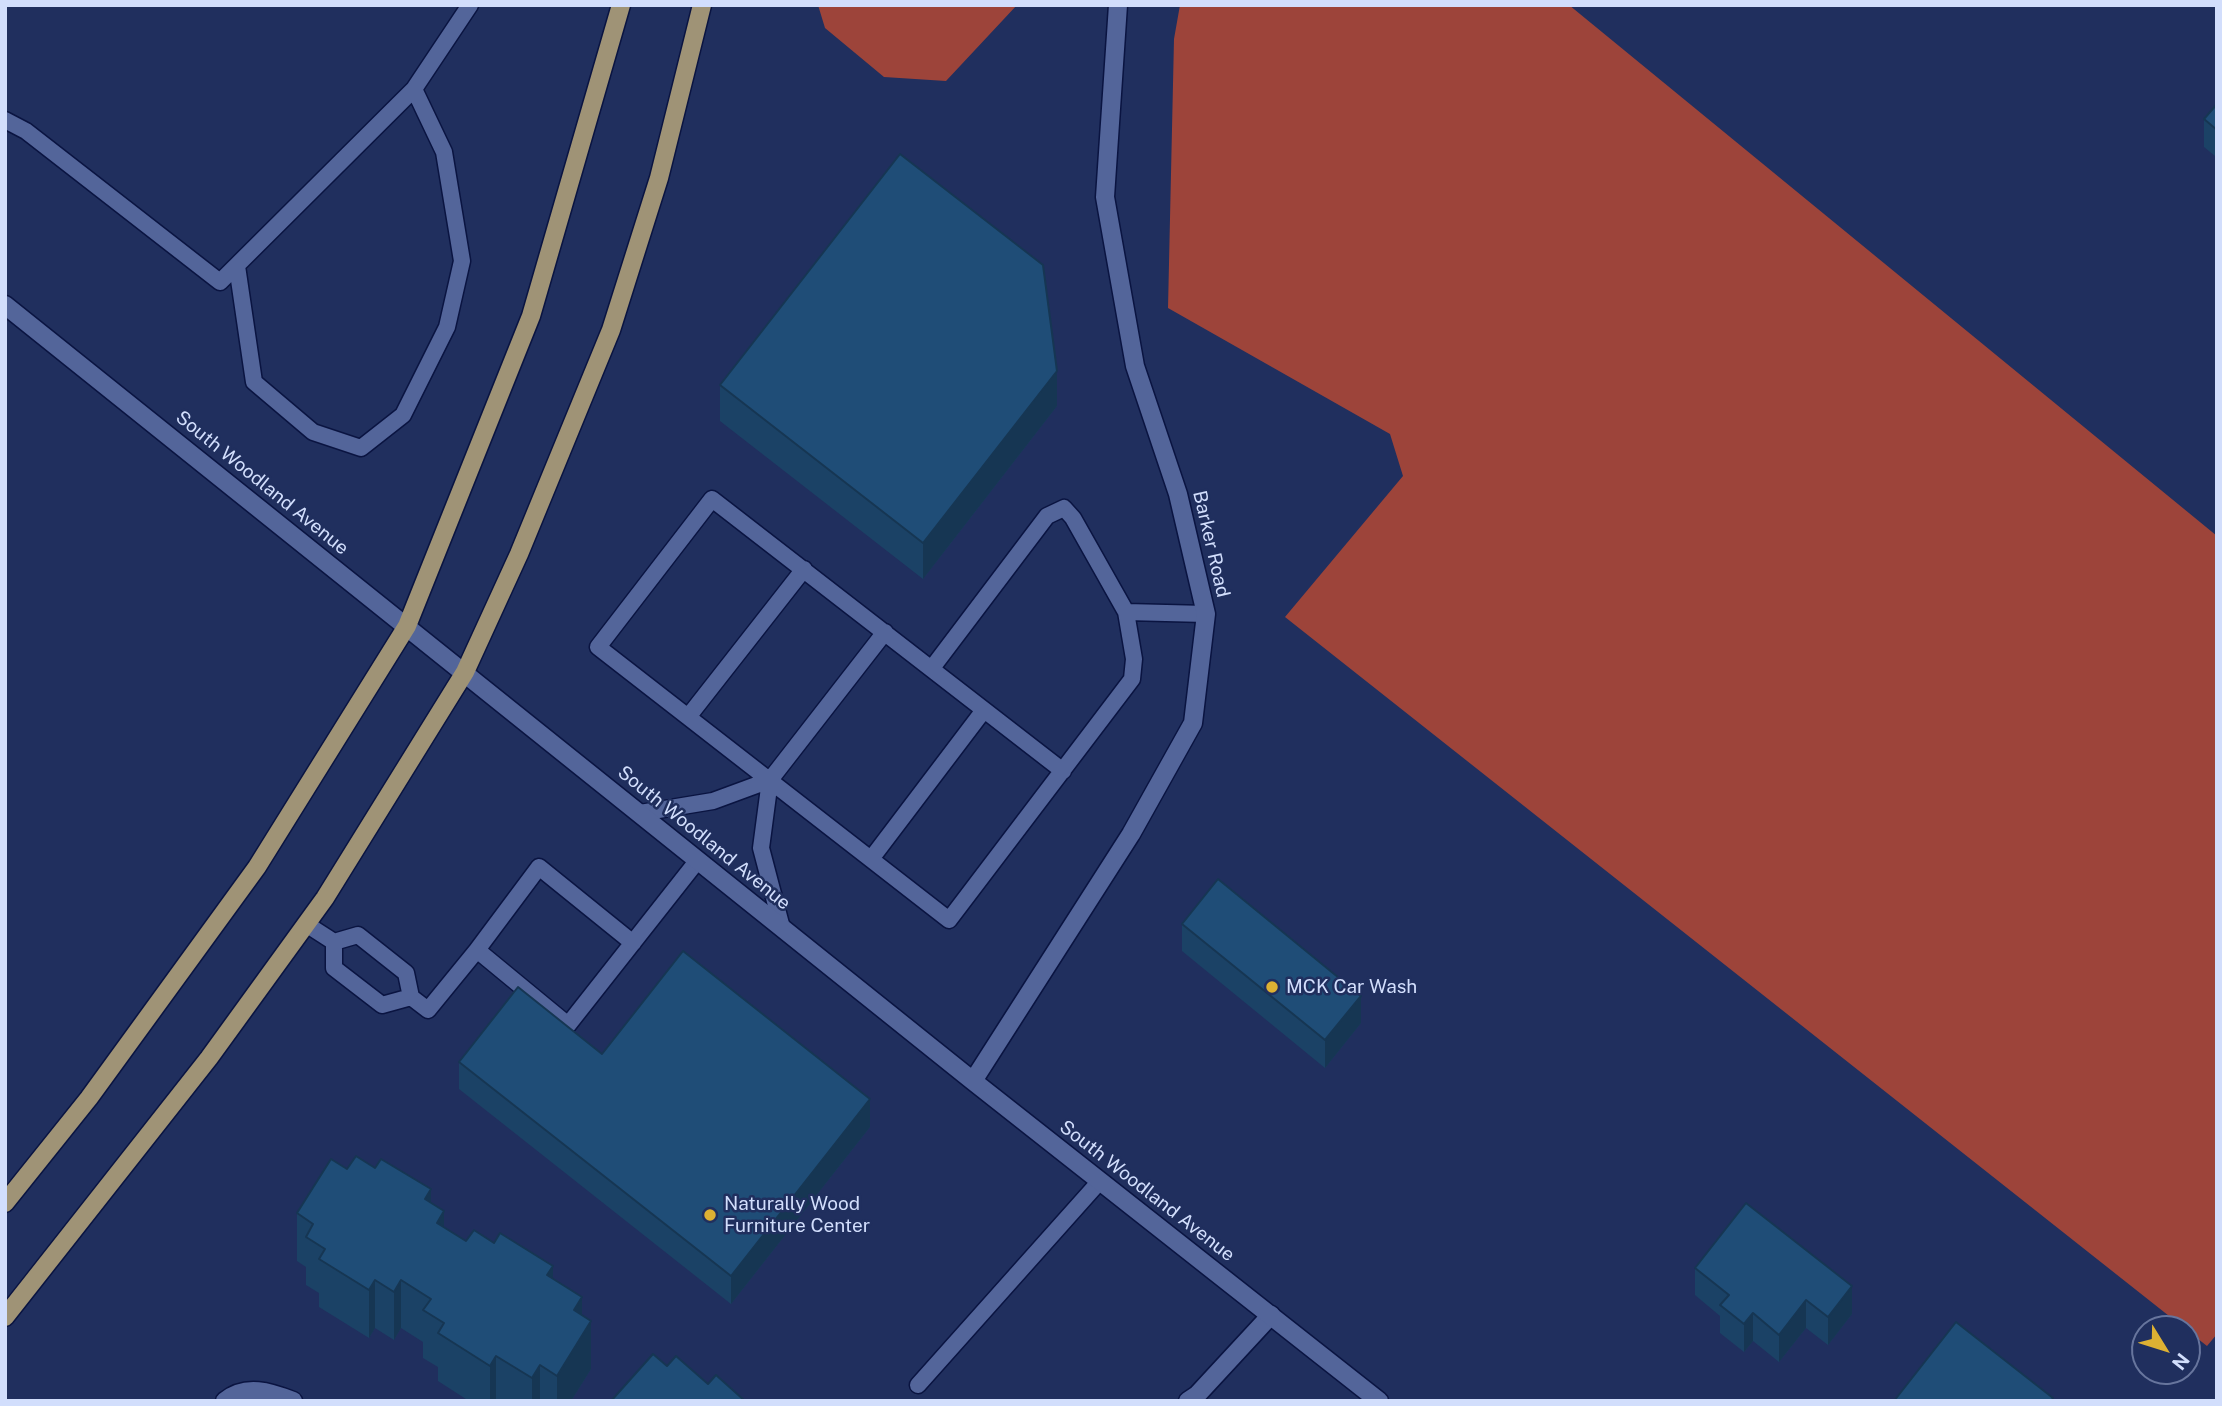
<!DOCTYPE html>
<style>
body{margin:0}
#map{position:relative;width:2222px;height:1406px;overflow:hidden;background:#202f5e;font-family:"Public Sans",sans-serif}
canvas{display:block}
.frame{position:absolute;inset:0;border:7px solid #d2defc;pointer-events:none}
.north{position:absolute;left:2131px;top:1315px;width:70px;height:70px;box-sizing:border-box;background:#202f5e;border:2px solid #67759d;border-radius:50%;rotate:128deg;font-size:19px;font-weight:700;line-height:28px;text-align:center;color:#d2defc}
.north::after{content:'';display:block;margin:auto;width:24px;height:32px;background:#ddb133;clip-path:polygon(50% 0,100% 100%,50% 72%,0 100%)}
</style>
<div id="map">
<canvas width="2222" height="1406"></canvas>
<div class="frame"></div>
<div class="north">N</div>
</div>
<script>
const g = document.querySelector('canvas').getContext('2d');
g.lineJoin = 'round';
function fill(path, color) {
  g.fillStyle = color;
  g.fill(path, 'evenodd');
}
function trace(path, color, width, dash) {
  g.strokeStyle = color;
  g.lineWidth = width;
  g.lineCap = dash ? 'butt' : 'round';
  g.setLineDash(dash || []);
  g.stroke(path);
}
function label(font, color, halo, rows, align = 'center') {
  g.font = font + ' "Public Sans",sans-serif';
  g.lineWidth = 5;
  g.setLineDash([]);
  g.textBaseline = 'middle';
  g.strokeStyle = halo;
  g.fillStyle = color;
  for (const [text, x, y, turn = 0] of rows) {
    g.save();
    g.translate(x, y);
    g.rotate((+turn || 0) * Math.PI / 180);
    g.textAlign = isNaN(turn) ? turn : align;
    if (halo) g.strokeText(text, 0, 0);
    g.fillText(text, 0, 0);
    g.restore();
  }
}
const forest = new Path2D(`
 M818 5H1017L946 81 884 77 825 28Z
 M1180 5H1569L2217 536V1334L2207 1346 1285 617 1403 476 1390 434 1168 308 1174 39Z`);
const service = new Path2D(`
 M5 120 26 131 220 282 414 89 470 5
 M237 266 254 382 313 432 361 448 403 415 447 327 462 261 444 152 414 89
 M932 668 1047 516 1064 508 1073 518 1126 612 1206 614
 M688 717 804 569
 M1063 771 712 499 598 647 949 920 1132 679 1134 659 1126 612
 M640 813 713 801 770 780
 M871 859 984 710
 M306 924 334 942
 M782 928 761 848 770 780 885 632
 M633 943 539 867 477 950 568 1025 698 860
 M411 997 382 1005 334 968V942L358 935 406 973 411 997 428 1010 477 950
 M918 1385 1100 1181`);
const minor = new Path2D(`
 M225 1401C246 1384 270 1392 293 1401
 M1188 1401 1197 1395 1271 1315`);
const tertiary = new Path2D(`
 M5 305 973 1081 1379 1401
 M973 1081 1131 834 1193 723 1206 614 1178 494 1135 366 1105 197 1118 5`);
const primary = new Path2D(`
 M5 1203 89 1098 257 867 407 626 531 316 621 5
 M5 1317 209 1058 325 898 465 672 519 554 611 330 659 178 702 5`);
const wall = new Path2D(`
 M2217 104V180L2215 178V156L2204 147V119Z
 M720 385 1057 406 923 579 720 421Z
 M1182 924 1361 1023 1325 1068 1182 951Z
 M602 1054 870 1127 731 1304 459 1089V1062Z
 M431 1203 444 1227 466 1241 553 1279 582 1316 591 1369 571 1401H469L438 1381V1367L423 1358V1342L401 1328 394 1340 375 1328 369 1338 319 1307V1293L306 1285V1267L297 1261V1213Z
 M1695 1268 1852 1314 1828 1345 1806 1328 1779 1362 1753 1341 1744 1352 1720 1333V1316L1695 1295Z`);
const shadedWall = new Path2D(`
 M1057 371V406L923 579V543Z
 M1361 996V1023L1325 1068V1040Z
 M870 1099V1127L731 1304V1276Z
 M431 1189V1237L425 1199Z
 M444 1211V1259L437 1223Z
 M553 1266V1314L547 1275Z
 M375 1280V1328L369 1338V1290Z
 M401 1280V1328L394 1340V1292Z
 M1852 1286V1314L1828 1345V1317Z
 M582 1297V1335L591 1321V1369L571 1401H557V1376L574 1310Z
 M1806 1300V1328L1779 1362V1335Z
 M1753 1313V1341L1744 1352V1324Z
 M496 1356V1401H490V1366Z
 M540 1365V1401H532V1378Z`);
const building = new Path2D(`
 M2217 104V130L2204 119Z
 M900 154 1043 265 1057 371 923 543 720 385Z
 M1218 879 1361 996 1325 1040 1182 924Z
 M683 951 870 1099 731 1276 459 1062 518 987 602 1054Z
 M356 1156 375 1168 381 1159 431 1189 425 1199 444 1211 437 1223 466 1241 474 1230 494 1243 500 1233 553 1266 547 1275 582 1297 574 1310 591 1321 557 1376 540 1365 532 1378 496 1356 490 1366 438 1333 444 1323 423 1310 431 1299 401 1280 394 1292 375 1280 369 1290 319 1259 325 1249 306 1237 313 1224 297 1213 331 1159 347 1169Z
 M1746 1203 1852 1286 1828 1317 1806 1300 1779 1335 1753 1313 1744 1324 1720 1305 1729 1295 1695 1268Z
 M1956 1322 2053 1398 2051 1401H1894Z
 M653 1354 667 1366 676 1356 708 1384 716 1375 745 1401H611Z`);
const markers = [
 [1272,987,7,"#ddb133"],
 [710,1215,7,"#ddb133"]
];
const streetNames = [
 ["South Woodland Avenue",262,483,39],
 ["Barker Road",1211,544,77],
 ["South Woodland Avenue",704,838,39],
 ["South Woodland Avenue",1147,1191,38]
];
const poiNames = [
 ["MCK Car Wash",1286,987],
 ["Naturally Wood",724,1204],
 ["Furniture Center",724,1226]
];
fill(forest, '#9d443a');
trace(service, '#0a1441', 19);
trace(minor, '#0a1441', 21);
trace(tertiary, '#0a1441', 21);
trace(primary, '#0a1441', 21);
trace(service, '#53659a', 16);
trace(minor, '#53659a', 18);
trace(tertiary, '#53659a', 18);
trace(primary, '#9f9376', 18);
fill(wall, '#1b4266');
fill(shadedWall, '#163653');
fill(building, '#1f4d77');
trace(building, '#163653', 2);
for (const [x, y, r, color] of markers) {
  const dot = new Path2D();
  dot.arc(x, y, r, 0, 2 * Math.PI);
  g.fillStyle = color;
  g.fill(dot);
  trace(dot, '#202f5e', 2.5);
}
label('19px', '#d2defc', '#202f5e', streetNames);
label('19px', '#d2defc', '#202f5e', poiNames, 'left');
</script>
